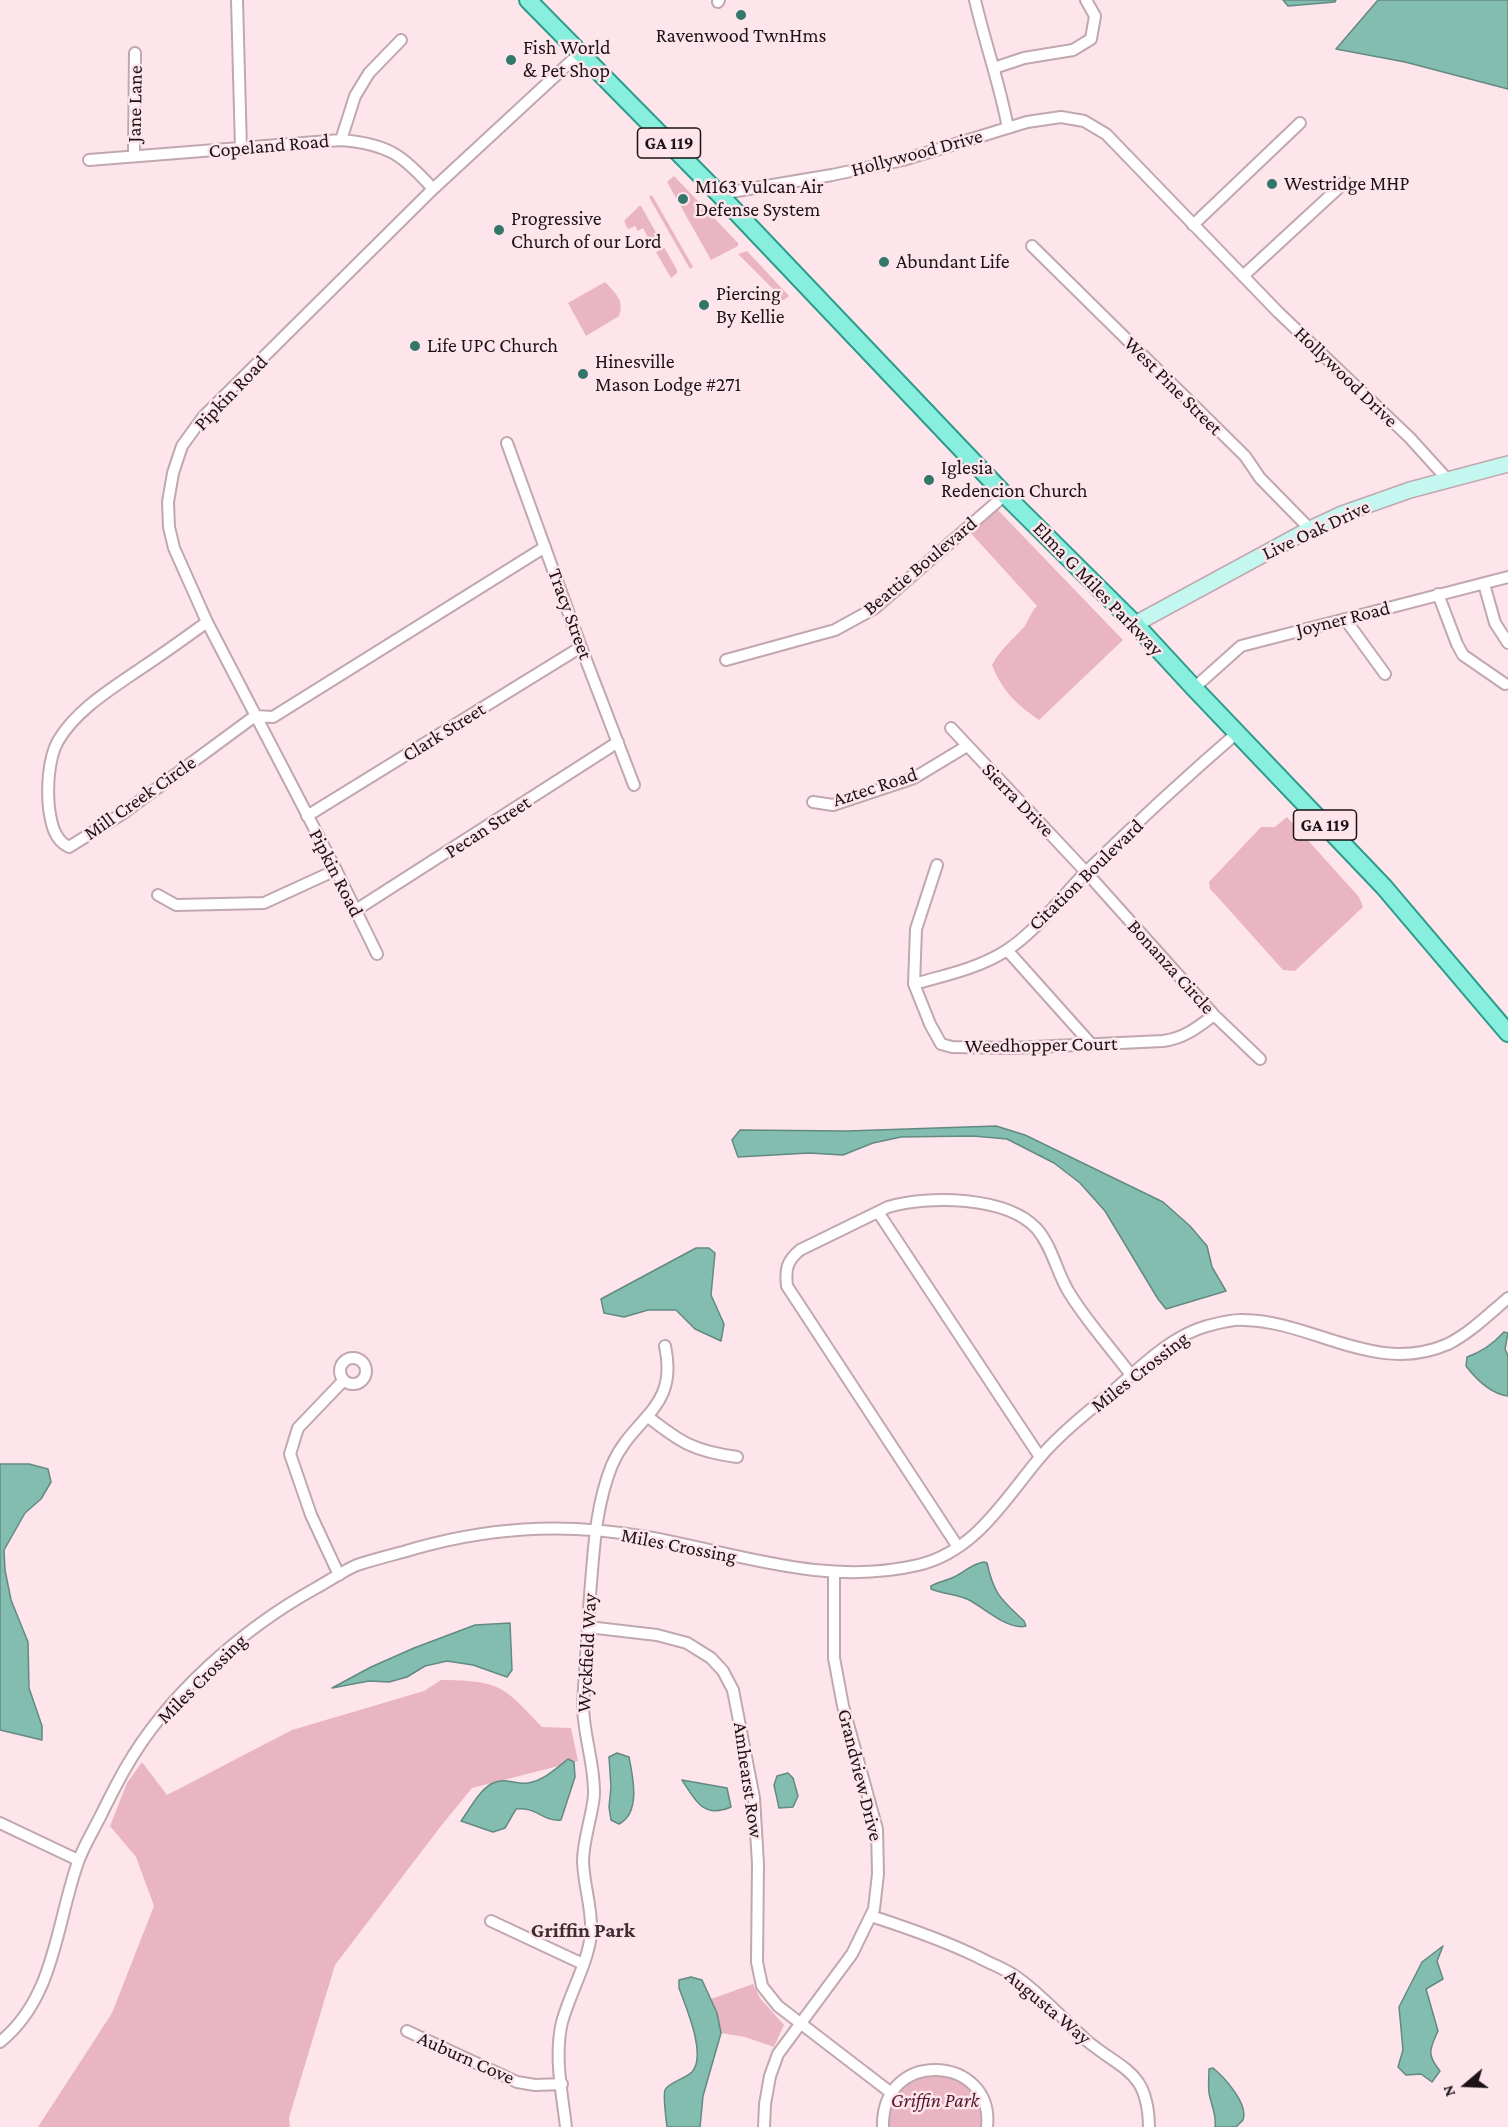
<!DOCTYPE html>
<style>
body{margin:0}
#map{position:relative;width:1508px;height:2127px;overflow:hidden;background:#fee5eb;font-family:"Crimson Pro",serif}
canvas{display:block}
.north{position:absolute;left:1436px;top:2055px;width:60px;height:60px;-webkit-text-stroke:4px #fee5eb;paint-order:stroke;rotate:251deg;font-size:16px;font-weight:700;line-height:24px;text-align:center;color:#1b1315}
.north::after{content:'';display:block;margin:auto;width:21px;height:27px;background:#1b1315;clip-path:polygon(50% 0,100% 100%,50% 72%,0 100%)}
</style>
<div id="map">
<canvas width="1508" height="2127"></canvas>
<div class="north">N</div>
</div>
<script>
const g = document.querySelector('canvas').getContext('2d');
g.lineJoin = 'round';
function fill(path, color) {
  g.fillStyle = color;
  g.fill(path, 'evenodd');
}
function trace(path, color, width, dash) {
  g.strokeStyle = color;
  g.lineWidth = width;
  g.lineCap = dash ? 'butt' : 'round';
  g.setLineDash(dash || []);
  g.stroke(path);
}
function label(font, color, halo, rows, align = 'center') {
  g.font = font + ' "Crimson Pro",serif';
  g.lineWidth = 5;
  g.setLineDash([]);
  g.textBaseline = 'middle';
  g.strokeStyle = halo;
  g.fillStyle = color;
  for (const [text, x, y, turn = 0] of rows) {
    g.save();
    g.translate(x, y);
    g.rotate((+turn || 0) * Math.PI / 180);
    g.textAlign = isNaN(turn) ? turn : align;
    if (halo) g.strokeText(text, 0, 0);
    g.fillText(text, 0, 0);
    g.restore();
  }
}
const green = new Path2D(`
 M674 176 738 243V246L711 260 667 182Z
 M652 195 693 267 690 269 649 197Z
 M639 206H641L659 238 651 243 643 228 638 231 635 226 628 229 624 221Z
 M664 247 677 270V273L671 278 656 252Z
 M747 251 789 296C783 301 777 305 770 298L776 292 738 254Z
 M605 282C615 293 625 300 619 316L586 336 568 303Z
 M996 508 1123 640 1039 720C1015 703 1003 692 992 665 1000 650 1013 639 1024 627 1029 620 1031 612 1037 606L968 530Z
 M1287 817 1359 897 1363 907 1295 971 1283 970 1215 894 1210 889 1209 882 1261 827H1275Z
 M441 1680C459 1680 484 1680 501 1689 516 1698 530 1715 542 1727L571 1728 578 1761 472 1788 441 1826 335 1965 289 2118 290 2127H38L112 2013 154 1906 136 1857 110 1826 127 1783 142 1762 167 1795 292 1730 424 1691Z
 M753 1984 760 1998 784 2025 774 2047 745 2037 721 2033 711 1999Z
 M939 2074C972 2081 980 2096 982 2127H887C888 2093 907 2079 939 2074Z`);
const water = new Path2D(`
 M1283 0H1336L1335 2 1288 6Z
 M1378 0H1508V89L1405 62 1336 49Z
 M996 1126 1025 1135 1163 1202 1190 1226 1207 1246 1212 1267 1226 1291 1166 1309 1158 1299 1105 1211 1080 1183 1054 1163 1007 1139 973 1136 901 1137 873 1143 843 1155 809 1153 738 1157 732 1140 740 1130 847 1131Z
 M696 1248H709L715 1253 711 1295 724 1324 721 1341 695 1329 676 1310H648L624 1317 604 1313 601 1299Z
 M1504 1332 1508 1333 1505 1349 1508 1356V1396C1491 1394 1476 1379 1466 1366L1467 1357C1482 1352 1493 1344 1504 1332Z
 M0 1464H29L48 1469 51 1482 41 1499 25 1513 4 1550 5 1570 11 1600 28 1642 29 1688 42 1726V1740L0 1730Z
 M984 1562 987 1563C994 1595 1001 1599 1024 1621L1026 1626C1008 1631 984 1607 967 1599 956 1594 943 1594 931 1589V1586C938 1582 946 1581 954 1577 965 1572 971 1564 984 1562Z
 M510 1623 512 1670 507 1677 473 1665 447 1661 425 1666 407 1677 389 1682 369 1681 332 1688 371 1667 414 1648 475 1625Z
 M617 1753 629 1757C633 1777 641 1813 619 1824L611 1820 609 1807 611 1787 609 1757Z
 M568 1759 574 1762 575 1777 561 1820C544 1822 535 1806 516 1809L505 1828 493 1832 461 1821C470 1809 478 1792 491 1784 504 1776 515 1785 528 1783 543 1781 557 1768 568 1759Z
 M788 1773 793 1778 798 1796 793 1807 779 1808 774 1785 777 1776Z
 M682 1780 727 1788 731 1807C703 1819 695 1800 682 1780Z
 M1443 1946 1437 1961 1443 1979 1426 1989 1438 2031C1430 2049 1426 2054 1440 2071L1432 2082 1421 2074 1406 2075 1398 2067 1403 2050 1399 2007 1422 1962Z
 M691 1977 702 1980 717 2013 721 2033 703 2096 700 2127H667C666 2119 663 2095 665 2090 669 2082 685 2079 692 2072 707 2055 686 2007 679 1988V1980Z
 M1213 2068C1224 2077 1249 2104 1243 2120 1242 2121 1237 2126 1236 2127H1215C1217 2115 1211 2105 1209 2093 1208 2085 1209 2077 1209 2069Z`);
const street = new Path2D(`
 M237 0 241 149
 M975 0C985 43 1000 85 1008 128
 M718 2 719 0
 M994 68 1024 58 1073 50 1091 39 1095 16 1086 0
 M341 140 355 96 369 73 401 40
 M134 155 135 53
 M89 160 341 140C388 144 403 155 433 189
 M719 194 832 175 903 160 1027 122 1061 117 1084 121 1106 134 1278 312 1410 438 1448 480
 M1193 225 1300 123
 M1032 246 1245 456 1260 478 1310 529
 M1243 276 1345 182
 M507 443 581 647 634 785
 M1484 584 1495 623 1508 643
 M1438 594 1457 644 1463 655 1505 684
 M1345 619 1385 674
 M207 622C185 638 163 654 140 669 111 689 76 710 58 741 48 759 47 789 49 808 51 823 54 840 69 847L122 814 255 716 273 717 545 547
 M726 660 835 630 875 608 1005 495
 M1194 688 1241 646 1508 577
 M951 728 1086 872 1214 1015 1260 1059
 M813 802 833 805 914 778 967 746
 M307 816 581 647
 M937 865 916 929 914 984 930 1024 941 1044 952 1047 1012 1048 1163 1041C1184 1038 1197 1028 1214 1015
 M158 895 176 905 264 903 336 870
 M356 910 618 742
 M1007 950 1091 1044
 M377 954 336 870 207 622 174 548 169 527 168 502 173 473 182 446 203 417 433 189 580 53
 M914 984C946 975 976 969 1004 952 1035 933 1061 897 1086 872 1135 824 1186 777 1238 732
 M878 1212 1040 1457
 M340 1371a13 13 0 1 1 26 0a13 13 0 1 1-26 0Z
 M647 1416C681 1443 694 1451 737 1457
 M958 1547 787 1286C785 1269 787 1261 800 1250L888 1207C928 1195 1007 1196 1037 1229 1053 1248 1057 1274 1070 1294 1088 1323 1111 1348 1131 1375
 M339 1575 311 1515 290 1454 298 1428 344 1380
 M588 1627 657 1635 687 1643 711 1658 723 1671 733 1690 754 1798 758 1864 757 1962 762 1986 778 2006 890 2092
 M0 1823 78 1860
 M871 1916C908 1928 943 1940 978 1957 991 1964 1006 1969 1018 1978 1043 1996 1064 2020 1086 2040 1123 2071 1148 2070 1149 2127
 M491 1921 583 1964
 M407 2031 517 2082 535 2085 562 2084
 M0 2042C55 1998 56 1924 78 1862 84 1845 95 1828 103 1811 110 1797 117 1783 125 1769 167 1695 242 1629 316 1588 329 1581 343 1571 357 1565 372 1560 388 1556 403 1552 485 1527 562 1522 647 1537 737 1553 825 1587 918 1565 974 1552 1003 1502 1037 1461 1059 1434 1087 1413 1114 1390 1142 1366 1171 1336 1207 1326 1218 1323 1232 1319 1244 1320 1313 1321 1376 1376 1448 1344 1470 1333 1489 1314 1508 1298
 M566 2127C562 2093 554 2056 562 2022 570 1993 587 1965 591 1935 593 1911 584 1887 583 1862 583 1839 592 1818 594 1795 595 1764 583 1735 583 1704 585 1668 588 1631 590 1595 594 1550 595 1507 612 1465 633 1416 679 1410 665 1346
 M764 2127 765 2104 770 2076 778 2054 852 1954 874 1909 878 1874 877 1829 843 1706 834 1658V1572
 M883 2127C881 2047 995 2055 987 2127`);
const secondary = new Path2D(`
 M1135 624 1310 529 1342 514 1410 490 1508 464`);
const primary = new Path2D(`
 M528 0 719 194 1005 495 1135 624 1194 688 1384 887 1508 1033`);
const markers = [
 [741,15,6,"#33776a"],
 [511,60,6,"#33776a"],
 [1272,184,6,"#33776a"],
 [683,199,6,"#33776a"],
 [499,230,6,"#33776a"],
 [884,262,6,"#33776a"],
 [704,305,6,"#33776a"],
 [415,346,6,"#33776a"],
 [583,374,6,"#33776a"],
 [929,480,6,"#33776a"]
];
const shields = [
 [669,143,63],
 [1325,825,63]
];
const shieldNames = [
 ["GA 119",669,143],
 ["GA 119",1325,825]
];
const poiNames = [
 ["Ravenwood TwnHms",741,36,"center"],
 ["Fish World",523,48],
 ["& Pet Shop",523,71],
 ["Westridge MHP",1284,184],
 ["M163 Vulcan Air",695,187],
 ["Defense System",695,210],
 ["Progressive",511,219],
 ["Church of our Lord",511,242],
 ["Abundant Life",896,262],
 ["Piercing",716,294],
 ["By Kellie",716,317],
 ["Life UPC Church",427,346],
 ["Hinesville",595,362],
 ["Mason Lodge #271",595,385],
 ["Iglesia",941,468],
 ["Redencion Church",941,491]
];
const streetNames = [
 ["Jane Lane",135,104,-89],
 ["Copeland Road",269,146,-5],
 ["Hollywood Drive",917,153,-15],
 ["Hollywood Drive",1346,377,44],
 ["West Pine Street",1173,386,45],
 ["Pipkin Road",231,393,-46],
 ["Live Oak Drive",1316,530,-25],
 ["Beattie Boulevard",920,566,-40],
 ["Elma G Miles Parkway",1098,589,46],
 ["Tracy Street",570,614,70],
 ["Joyner Road",1343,619,-14],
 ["Clark Street",444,732,-32],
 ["Aztec Road",875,787,-18],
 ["Mill Creek Circle",140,798,-35],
 ["Sierra Drive",1018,800,46],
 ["Pecan Street",488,827,-33],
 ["Pipkin Road",336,873,63],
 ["Citation Boulevard",1086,875,-44],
 ["Bonanza Circle",1171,967,48],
 ["Weedhopper Court",1041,1045,-1],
 ["Miles Crossing",1140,1372,-38],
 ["Miles Crossing",679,1546,11],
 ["Wyckfield Way",587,1653,-87],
 ["Miles Crossing",202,1679,-45],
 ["Grandview Drive",860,1775,76],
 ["Amhearst Row",748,1780,82],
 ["Augusta Way",1048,2007,40],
 ["Auburn Cove",466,2058,24]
];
const parkNames = [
 ["Griffin Park",935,2101]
];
const neighbourhoodNames = [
 ["Griffin Park",583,1931]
];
fill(green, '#eab5c3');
fill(water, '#82bdb0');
trace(water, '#638a82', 1.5);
trace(street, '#c0a8ae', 14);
trace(secondary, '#c0a8ae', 18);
trace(primary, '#2e9c8b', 20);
trace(street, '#fff', 10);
trace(secondary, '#c4f7ef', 15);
trace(primary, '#88efdf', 16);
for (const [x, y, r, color] of markers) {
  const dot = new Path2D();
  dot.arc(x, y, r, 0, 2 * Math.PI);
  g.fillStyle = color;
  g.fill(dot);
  trace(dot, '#fee5eb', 2);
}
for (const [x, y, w] of shields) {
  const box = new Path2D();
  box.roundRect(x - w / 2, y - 15, w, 30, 4.5);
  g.fillStyle = '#fee5eb';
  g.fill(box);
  trace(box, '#1b1315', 1.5);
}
label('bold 18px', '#1b1315', null, shieldNames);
label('20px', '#1b1315', '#fee5eb', poiNames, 'left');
label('20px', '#1b1315', '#fee5eb', streetNames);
label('italic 20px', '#56182f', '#fee5eb', parkNames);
label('bold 21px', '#3f2d32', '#fee5eb', neighbourhoodNames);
</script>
